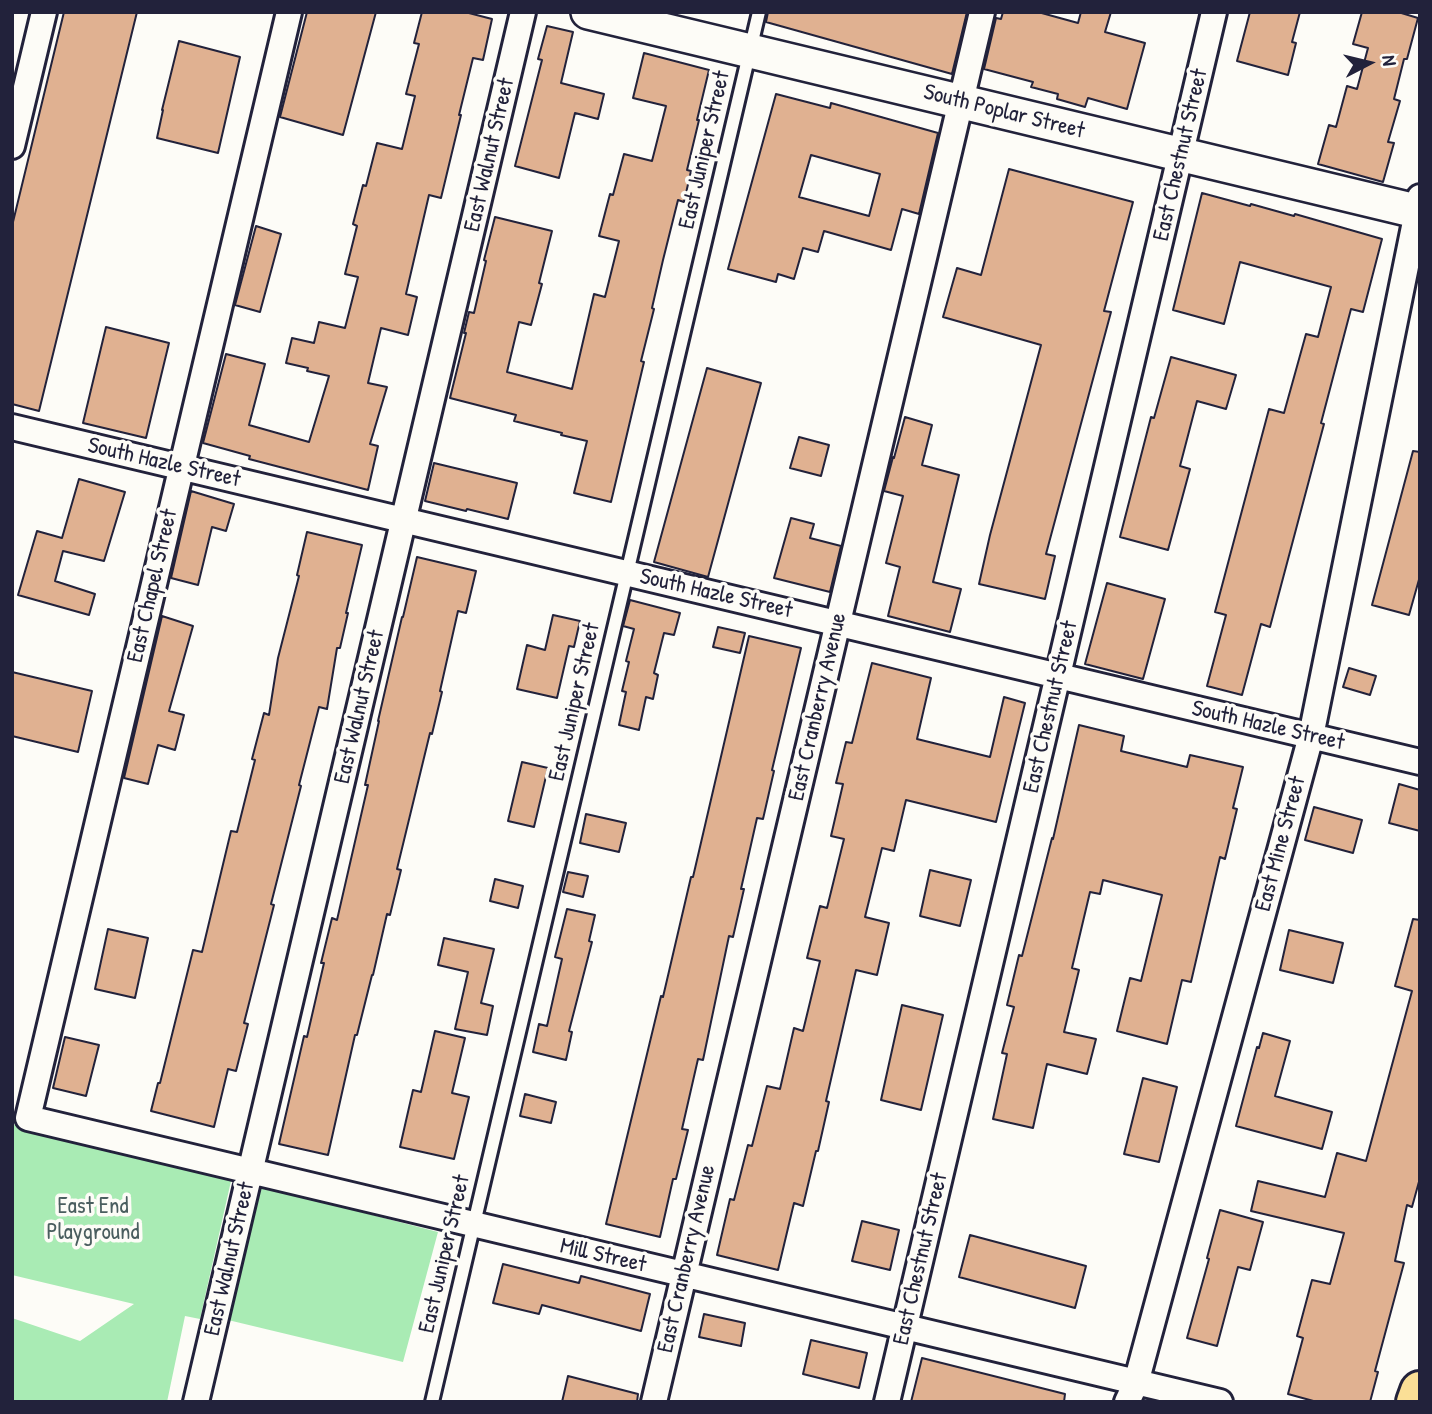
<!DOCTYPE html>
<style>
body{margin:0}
#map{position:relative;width:1432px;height:1414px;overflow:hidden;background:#fdfcf7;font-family:"Patrick Hand",sans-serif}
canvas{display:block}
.frame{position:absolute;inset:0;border:14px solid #22223b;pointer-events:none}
.north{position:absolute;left:1334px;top:28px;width:70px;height:70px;-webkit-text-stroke:5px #fdfcf7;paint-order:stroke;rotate:83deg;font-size:19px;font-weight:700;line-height:28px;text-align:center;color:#22223b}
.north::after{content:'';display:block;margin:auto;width:24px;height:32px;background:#22223b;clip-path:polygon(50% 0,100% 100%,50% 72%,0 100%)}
</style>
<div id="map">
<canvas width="1432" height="1414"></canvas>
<div class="frame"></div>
<div class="north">N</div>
</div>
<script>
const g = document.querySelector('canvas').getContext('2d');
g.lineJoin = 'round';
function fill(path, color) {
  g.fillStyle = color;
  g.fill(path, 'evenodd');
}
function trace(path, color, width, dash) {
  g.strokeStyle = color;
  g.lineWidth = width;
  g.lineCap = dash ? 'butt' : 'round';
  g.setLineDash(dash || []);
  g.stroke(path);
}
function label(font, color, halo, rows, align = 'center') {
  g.font = font + ' "Patrick Hand",sans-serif';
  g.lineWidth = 7;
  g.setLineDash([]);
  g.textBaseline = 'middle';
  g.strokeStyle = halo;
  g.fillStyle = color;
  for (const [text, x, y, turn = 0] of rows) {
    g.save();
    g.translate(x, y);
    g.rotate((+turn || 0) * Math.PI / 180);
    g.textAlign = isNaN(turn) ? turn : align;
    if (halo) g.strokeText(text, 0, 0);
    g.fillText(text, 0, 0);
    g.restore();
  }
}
const green = new Path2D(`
 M12 1124 231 1181 200 1319 185 1316 167 1402H12V1318L80 1341 134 1304 12 1275Z
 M260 1186 438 1232 403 1362 228 1320Z`);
const building = new Path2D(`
 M64 12H137L39 411 12 404V226Z
 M307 12H376L343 135 280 117Z
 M422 12H465L492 19 483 60 473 58 459 115H461L441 198 429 195 406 294 417 297 408 335 381 328 368 383 387 387 370 444 378 446 368 490 249 459 250 456 203 443 226 354 265 364 249 425 309 442 329 376 307 371 308 368 286 363 292 338 314 343 319 322 345 328 358 277 345 274 357 226 353 224 363 185 366 186 377 143 402 149 415 96 406 94 419 44 414 43Z
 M768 12H967L952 74 766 22Z
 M1003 12H1038L1078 23 1081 12H1111L1105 32 1145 43 1127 109 1088 98 1085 107 1057 99 1058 94 1031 87 1033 82 984 69 996 18 1001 19Z
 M1250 12H1300L1292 42 1296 43 1288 75 1237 61Z
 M1362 12H1398L1418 18 1407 59H1404L1394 99 1400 101 1388 142 1394 143 1383 182 1318 164 1329 125 1336 127 1347 86 1357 89 1368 48 1353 44Z
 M547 26 573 32 561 83 604 94 598 119 575 113 559 178 515 166 542 60 538 59Z
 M179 41 240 57 218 153 157 138 163 110H162Z
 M644 53 709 70 697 120H699L687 170 691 171 684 202 678 200 663 260 652 308 654 309 641 361 644 362 611 502 574 493 587 441 561 435 562 433 514 421 516 415 450 398 466 333H464L469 312 474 313 486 261 484 260 495 217 552 231 539 283 542 284 531 325 519 322 507 372 572 389 594 294 605 297 619 241 599 236 610 194 613 195 624 154 652 161 666 106 633 98Z
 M776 94 830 108 831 103 938 133 919 214 902 209 891 250 824 231 818 252 803 248 794 279 778 274 776 282 728 269ZM811 155 880 174 869 216 799 197Z
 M1009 169 1133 202 1104 311 1111 312 1046 554 1055 556 1045 599 979 584 990 535 1041 345 943 317 957 268 981 275Z
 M1202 193 1250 206 1251 204 1294 216 1295 214 1382 239 1363 312 1351 309 1321 423 1324 424 1270 627 1261 624 1242 695 1207 686 1226 615 1215 612 1269 409 1284 413 1306 334 1318 337 1331 287 1240 262 1224 324 1173 310Z
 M256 226 281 234 260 312 235 305Z
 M106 327 169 343 146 438 83 423Z
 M1171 357 1236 375 1226 409 1197 401 1180 466 1190 469 1168 550 1120 537 1151 417 1154 418Z
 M707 368 761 383 708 577 654 562Z
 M905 417 932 425 922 465 959 475 933 582 961 589 950 632 888 616 900 567 886 563 903 496 884 491 893 457 894 458Z
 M799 437 829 445 821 476 790 468Z
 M1413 451 1420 452V576L1409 615 1372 605Z
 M434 463 517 483 508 519 467 509 466 511 425 501Z
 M79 479 125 492 104 561 63 551 55 581 95 594 89 615 18 595 37 531 62 538Z
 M191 491 234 504 226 531 212 527 198 585 171 578Z
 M791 518 814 524 810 538 841 546 830 592 774 578Z
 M307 532 362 545 346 613H348L340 648H337L327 709 319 707 299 785 301 786 271 904 274 905 244 1023 248 1024 236 1071 228 1069 214 1127 151 1111 158 1083H160L193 950 202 952 231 831 237 832 255 760 252 759 264 713 269 715 278 658 299 576 297 575Z
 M417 557 476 571 466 613 458 611 440 691 442 692 432 734 430 733 397 869 401 870 390 915 387 914 373 975H372L357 1035H355L328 1155 279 1144 304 1036 307 1037 324 963H321L332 918 337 920 368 785H365L379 721H378L402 617H403Z
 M1107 583 1165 599 1143 679 1085 664Z
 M630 600 680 613 674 635 664 633 654 673 658 675 653 699 646 697 639 730 619 725 626 692 622 691 629 662 626 661 634 629 623 626Z
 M553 615 580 621 574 647 569 646 557 698 517 689 527 645 545 650Z
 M162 616 193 626 169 711 184 715 175 750 158 745 148 784 124 778Z
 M718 627 745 633 740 653 713 647Z
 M749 636 801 648 772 770 774 771 763 819 757 818 741 889H744L733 937 729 936 703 1060 698 1059 682 1129 688 1130 676 1179H673L660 1237 606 1224 661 996 663 997 691 877H693Z
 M872 663 931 678 917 739 990 757 1004 697 1025 703 996 822 906 800 894 851 882 848 865 917 889 923 877 975 856 970 826 1101 829 1102 818 1151H816L803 1206 794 1203 778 1270 717 1255 730 1199 734 1200 748 1145 752 1146 767 1086 780 1089 794 1028 803 1031 820 961 807 958 820 906 827 908 844 839 831 836 843 784 836 783 846 742 852 743Z
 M1349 668 1376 676 1370 695 1343 687Z
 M12 672 92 691 78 752 12 736Z
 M1079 725 1124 736 1121 751 1187 767 1190 755 1243 767 1233 808 1237 809 1225 859 1220 857 1191 982 1182 980 1167 1044 1117 1031 1130 978 1141 981 1162 895 1103 880 1100 894 1090 892 1072 968 1079 970 1064 1032 1096 1039 1087 1074 1047 1064 1033 1128 993 1119 1007 1054 1002 1053 1014 1007 1007 1005 1019 955 1022 956 1052 838 1053 839Z
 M522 762 548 768 534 827 508 821Z
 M1399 784 1420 790V831L1389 823Z
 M1314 807 1362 820 1353 853 1305 840Z
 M586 814 626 823 619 852 580 843Z
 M930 870 971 880 960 926 920 916Z
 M568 872 588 876 583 897 563 892Z
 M495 879 523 886 518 908 490 901Z
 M567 909 595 915 589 941 592 942 569 1031 572 1032 566 1060 533 1052 539 1024 547 1026 562 959 555 957Z
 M1413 919 1420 920V1178L1412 1207 1407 1205 1395 1261 1404 1263 1375 1371 1378 1372 1370 1402H1317L1288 1394 1303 1338 1297 1336 1312 1280 1330 1284 1344 1233 1251 1211 1258 1181 1325 1197 1337 1153 1366 1161 1412 991 1395 986Z
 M108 929 148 938 135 998 95 989Z
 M1289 930 1343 943 1333 983 1280 970Z
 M444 938 494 949 481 1003 493 1006 487 1035 455 1029 468 972 438 965Z
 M902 1005 943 1015 921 1110 881 1100Z
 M435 1031 465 1038 452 1093 469 1097 454 1159 400 1147 413 1090 421 1092Z
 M1263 1033 1290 1041 1275 1096 1332 1112 1322 1149 1236 1126 1257 1047 1259 1048Z
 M65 1037 99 1045 86 1096 53 1088Z
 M1143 1078 1177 1087 1159 1162 1124 1154Z
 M525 1094 556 1102 551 1123 520 1116Z
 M1220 1210 1263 1222 1250 1270 1238 1267 1217 1346 1187 1338 1209 1259 1207 1258Z
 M862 1221 899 1230 890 1270 852 1261Z
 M970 1235 1086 1266 1075 1308 959 1277Z
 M503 1264 579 1283 581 1276 650 1294 641 1331 542 1305 539 1314 493 1303Z
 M704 1314 745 1323 741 1346 699 1337Z
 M811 1340 867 1353 859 1388 803 1374Z
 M922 1358 1065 1394 1064 1402H911Z
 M568 1376 638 1394 637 1402H562Z`);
const lane = new Path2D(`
 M432 1402 759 12`);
const street = new Path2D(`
 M289 12 28 1118 1220 1402
 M12 146 44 12
 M12 427 1420 762
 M196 1402 523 12
 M654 1402 982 12
 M887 1402 1214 12
 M1127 1402 1136 1383 1311 736 1420 197`);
const secondary = new Path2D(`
 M588 12 1420 212`);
const highway = new Path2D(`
 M1416 1402 1420 1391`);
const streetNames = [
 ["South Poplar Street",1004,112,14],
 ["East Juniper Street",705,150,-77],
 ["East Walnut Street",490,155,-77],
 ["East Chestnut Street",1181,155,-77],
 ["South Hazle Street",164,463,13],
 ["East Chapel Street",153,586,-77],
 ["South Hazle Street",716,594,13],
 ["East Juniper Street",575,702,-77],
 ["East Walnut Street",360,707,-77],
 ["East Cranberry Avenue",818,707,-77],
 ["East Chestnut Street",1051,707,-77],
 ["South Hazle Street",1268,726,13],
 ["East Mine Street",1281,844,-75],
 ["East Juniper Street",445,1254,-77],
 ["Mill Street",603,1256,13],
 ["East Walnut Street",230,1259,-77],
 ["East Cranberry Avenue",687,1259,-77],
 ["East Chestnut Street",921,1259,-77]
];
const parkNames = [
 ["East End",93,1207],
 ["Playground",93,1233]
];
fill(green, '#a9ebb4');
fill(building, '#e0b191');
trace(building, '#22223b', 2);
trace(lane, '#22223b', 18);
trace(street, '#22223b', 30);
trace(secondary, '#22223b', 38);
trace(highway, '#22223b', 44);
trace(lane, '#fdfcf7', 12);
trace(street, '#fdfcf7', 24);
trace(secondary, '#fdfcf7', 33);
trace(highway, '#fbdf96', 38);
label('23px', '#22223b', '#fdfcf7', streetNames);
label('23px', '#4a5e5f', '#fdfcf7', parkNames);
</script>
